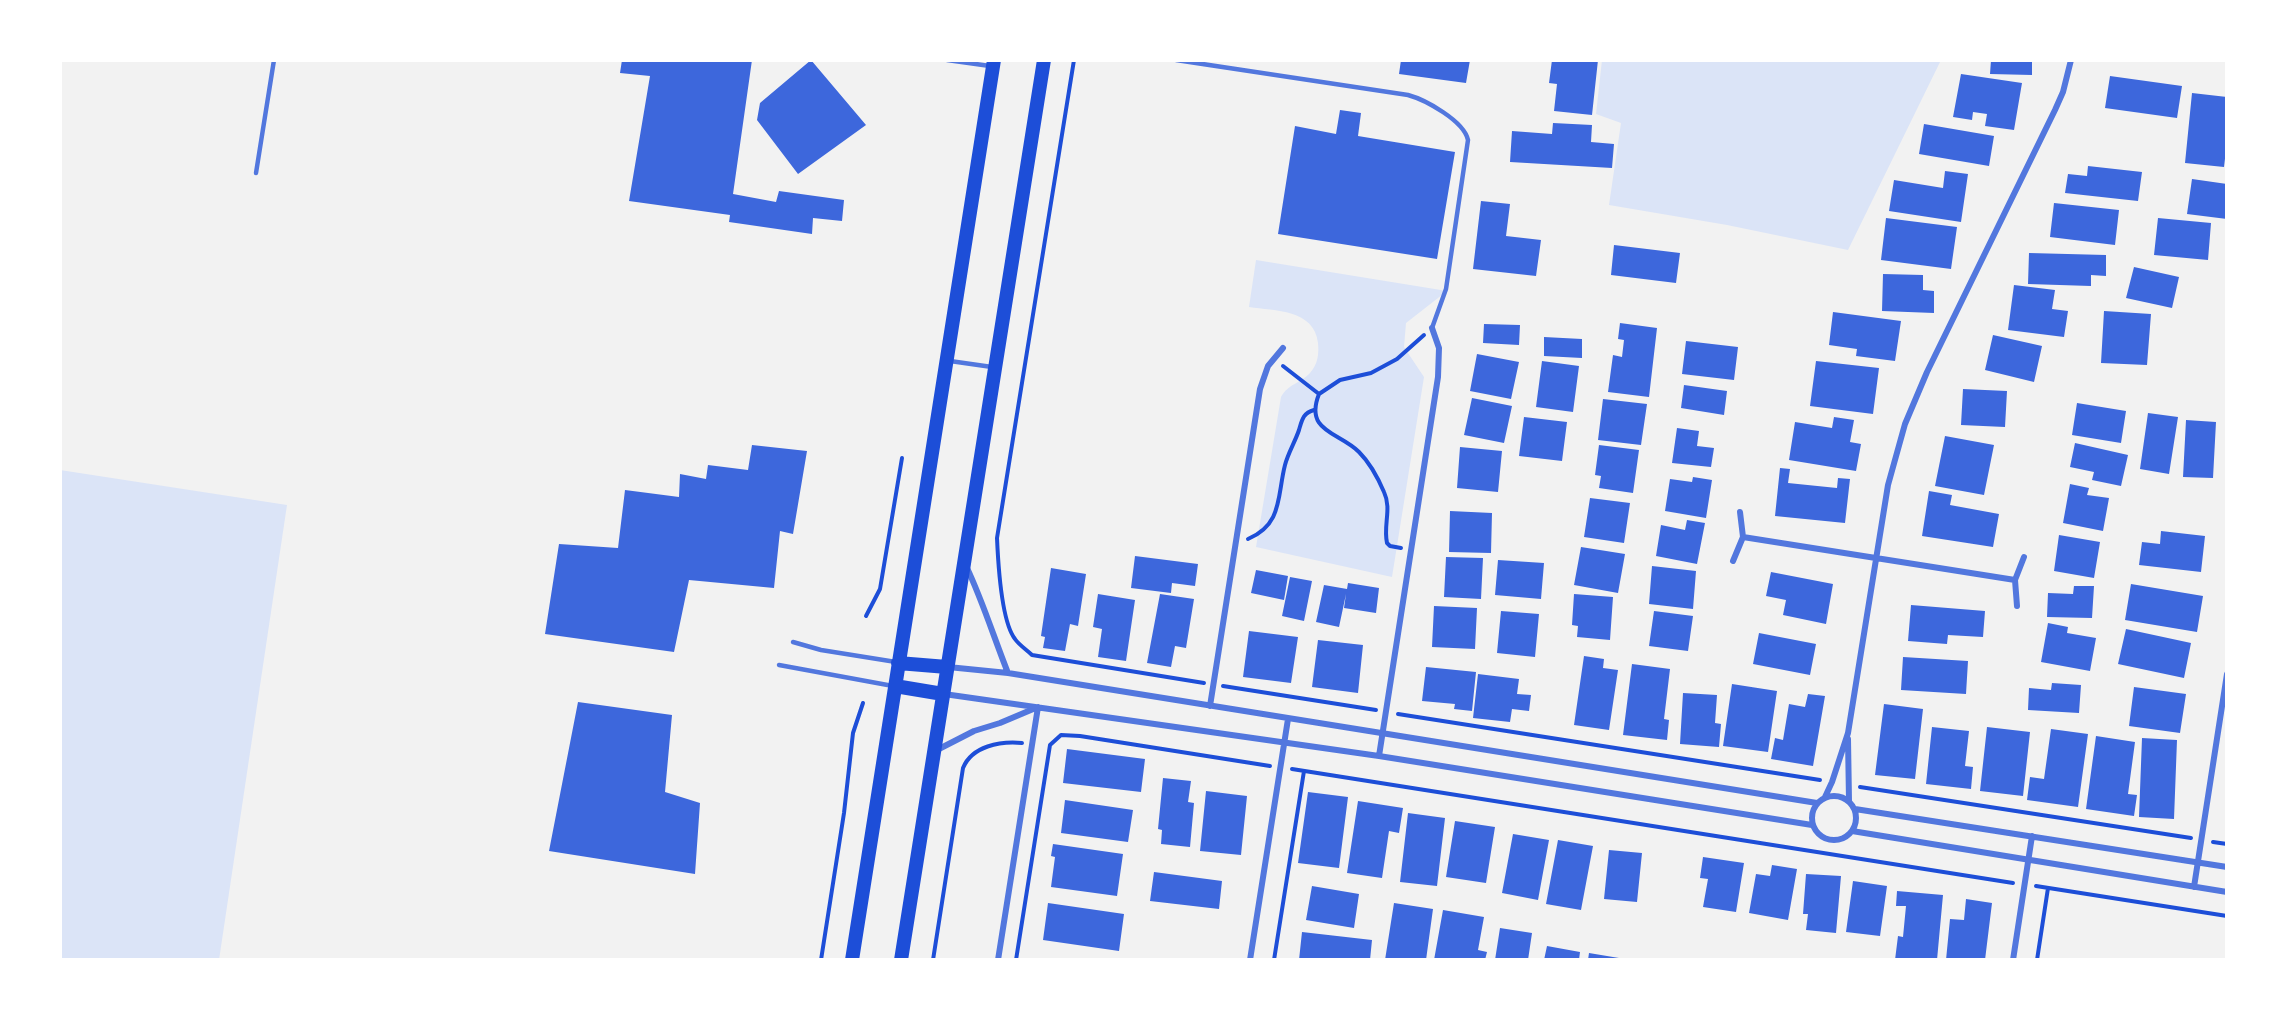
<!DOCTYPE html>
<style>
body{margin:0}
#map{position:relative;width:2287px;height:1020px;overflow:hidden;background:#f2f2f2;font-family:Arial,sans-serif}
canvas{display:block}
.frame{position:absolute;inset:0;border:62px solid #fff;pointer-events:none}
</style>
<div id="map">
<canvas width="2287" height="1020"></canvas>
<div class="frame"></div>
</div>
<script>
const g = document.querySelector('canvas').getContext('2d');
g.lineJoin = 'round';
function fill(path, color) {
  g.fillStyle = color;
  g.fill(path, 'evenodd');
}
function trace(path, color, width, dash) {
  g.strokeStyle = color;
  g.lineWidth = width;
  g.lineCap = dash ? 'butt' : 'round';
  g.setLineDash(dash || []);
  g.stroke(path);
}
const green = new Path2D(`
 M1602 60H1941L1848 250 1727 225 1609 205 1621 123 1596 114Z
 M1256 260 1447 291 1406 323 1404 347 1424 377 1392 577 1256 547 1281 397C1288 384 1301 383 1310 373 1318 364 1319 354 1318 343 1314 309 1275 311 1249 307Z
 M60 470 287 505 219 960H60Z`);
const building = new Path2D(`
 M622 60H752L733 194 776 202 779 191 844 200 842 221 813 218 812 234 729 222 730 215 629 201 650 76 620 73Z
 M811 60 866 125 798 174 757 120 760 103Z
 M1401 60H1470L1466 83 1399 74Z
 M1552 60H1598L1592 115 1554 111 1557 84 1549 83Z
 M1991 60H2032V75L1990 74Z
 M1961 74 2022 83 2014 130 1985 126 1987 114 1973 112 1972 120 1953 117Z
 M2110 76 2182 86 2177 118 2105 108Z
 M2192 93 2227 97V142L2224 167 2185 163Z
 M1340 110 1361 113 1358 136 1455 152 1437 259 1278 234 1295 126 1336 134Z
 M1553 123 1592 125 1591 142 1614 144 1612 168 1510 162 1512 131 1552 134Z
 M1924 124 1994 136 1989 166 1919 154Z
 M2088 166 2142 172 2138 201 2065 193 2068 174 2087 176Z
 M1945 171 1968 174 1961 222 1889 211 1894 180 1943 188Z
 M2192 179 2227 184V219L2187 214Z
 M1481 201 1510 204 1506 236 1541 240 1536 276 1473 269Z
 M2054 203 2119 210 2115 245 2050 237Z
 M1886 218 1957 227 1951 269 1881 260Z
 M2158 218 2211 223 2208 260 2154 255Z
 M1614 245 1680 253 1676 283 1611 275Z
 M2029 253 2106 255V276L2091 275V286L2028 284Z
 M2134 267 2179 277 2172 308 2126 298Z
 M1883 274 1923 275V290L1934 291V313L1882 311Z
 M2014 285 2055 290 2052 309 2068 311 2064 337 2008 330Z
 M2104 311 2151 314 2147 365 2101 363Z
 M1833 312 1901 321 1895 361 1856 356 1857 349 1829 345Z
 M1620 323 1657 328 1649 397 1608 392 1613 355 1622 357 1624 340 1618 339Z
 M1484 324 1520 325 1519 345 1483 343Z
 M1993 335 2042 346 2034 382 1985 370Z
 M1544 337 1582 339V358L1544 356Z
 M1686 341 1738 347 1734 380 1682 374Z
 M1477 354 1519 362 1511 399 1470 391Z
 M1542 361 1579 366 1573 412 1536 407Z
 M1816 361 1879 368 1873 414 1810 406Z
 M1684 385 1727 391 1724 415 1681 408Z
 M1963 389 2007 391 2005 427 1961 425Z
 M1472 398 1512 406 1504 443 1464 435Z
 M1603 399 1647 404 1641 445 1598 440Z
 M2077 403 2126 411 2121 443 2072 435Z
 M2148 413 2178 417 2169 474 2140 469Z
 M1524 417 1567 422 1562 461 1519 456Z
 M1834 417 1854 420 1850 442 1861 444 1856 471 1789 460 1795 422 1832 428Z
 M2186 420 2216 422 2213 478 2183 477Z
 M1677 428 1699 431 1697 446 1714 448 1711 467 1672 463Z
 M1945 436 1994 445 1984 495 1935 486Z
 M2075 443 2128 455 2121 486 2092 480 2094 472 2070 467Z
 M752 445 807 451 793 534 780 531 774 588 689 580 674 652 545 634 559 544 618 548 625 490 679 497 680 474 706 479 708 465 748 470Z
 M1599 445 1639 450 1633 493 1599 488 1601 476 1595 475Z
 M1460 447 1502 451 1498 492 1457 488Z
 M1780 468 1790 469 1788 483 1837 488 1838 478 1850 479 1845 523 1775 516Z
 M1693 477 1712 480 1706 518 1665 511 1670 479 1692 482Z
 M2070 484 2089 488 2087 495 2109 498 2103 531 2063 523Z
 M1929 491 1952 495 1950 505 1999 514 1993 547 1922 536Z
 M1590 498 1630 503 1624 543 1584 537Z
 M1450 511 1492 513 1491 553 1449 552Z
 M1687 520 1705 523 1697 564 1656 556 1661 525 1685 530Z
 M2161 531 2205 536 2201 572 2139 565 2142 542 2160 544Z
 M2059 535 2100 542 2094 578 2054 571Z
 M1581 547 1625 554 1618 593 1574 585Z
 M1135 556 1198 564 1195 586 1172 583 1171 593 1131 588Z
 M1446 557 1483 558 1481 599 1444 597Z
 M1498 560 1544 563 1541 599 1495 595Z
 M1652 566 1696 571 1693 609 1649 604Z
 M1051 568 1086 574 1078 626 1070 624 1065 651 1043 648 1045 637 1041 636Z
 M1256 570 1288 576 1284 600 1251 593Z
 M1771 572 1833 584 1826 624 1783 615 1786 600 1766 596Z
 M1290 577 1312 581 1304 621 1282 616Z
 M1348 583 1379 588 1376 613 1344 608 1346 594 1339 627 1316 622 1324 585 1347 589Z
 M2131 584 2203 596 2197 632 2125 620Z
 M2074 586H2094L2092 618 2047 617 2048 593 2073 594Z
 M1098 594 1135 600 1126 661 1098 657 1102 629 1093 627Z
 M1160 594 1194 599 1186 648 1175 646 1171 667 1147 663Z
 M1574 594 1613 597 1610 640 1577 637 1578 626 1572 625Z
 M1911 605 1985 611 1983 637 1948 635 1947 644 1908 641Z
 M1434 606 1477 608 1475 649 1432 647Z
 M1501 611 1539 614 1535 657 1497 653Z
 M1654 611 1693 616 1688 651 1649 646Z
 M2048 623 2068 627 2067 633 2096 638 2090 671 2041 662Z
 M2126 629 2191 643 2184 678 2118 664Z
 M1249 631 1298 637 1291 683 1243 677Z
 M1759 633 1816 644 1810 675 1753 664Z
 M1318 640 1363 645 1358 693 1312 687Z
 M1584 656 1604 659 1603 668 1618 670 1609 730 1574 725Z
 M1903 657 1968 661 1966 694 1901 690Z
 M1632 664 1670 669 1664 719 1669 720 1667 740 1623 735Z
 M1426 667 1476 672 1472 711 1454 709 1455 704 1422 701Z
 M1478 674 1519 679 1517 694 1531 695 1529 711 1512 709 1510 722 1473 718Z
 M2052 683 2081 685 2079 713 2028 710 2029 688 2051 690Z
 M1732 684 1777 691 1768 752 1723 746Z
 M2134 687 2186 694 2180 733 2129 726Z
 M1683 693 1717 695 1715 723 1721 724 1719 747 1680 744Z
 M1808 694 1825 696 1813 766 1771 759 1775 738 1783 740 1789 704 1805 707Z
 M578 702 672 715 665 792 700 803 695 874 549 851Z
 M1884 704 1923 709 1915 779 1875 775Z
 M1932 727 1969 731 1965 766 1973 767 1971 789 1926 784Z
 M1987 727 2030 732 2023 796 1980 791Z
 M2051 729 2088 734 2078 807 2027 800 2030 777 2044 779Z
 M2096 736 2135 742 2128 794 2137 795 2134 816 2086 809Z
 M2142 738 2177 740 2174 819 2139 817Z
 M1067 749 1145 759 1141 792 1063 783Z
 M1163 778 1191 781 1188 802 1194 803 1190 847 1161 844 1162 830 1158 829Z
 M1206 791 1247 796 1241 855 1200 851Z
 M1308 792 1348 797 1339 868 1298 863Z
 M1065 800 1133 810 1128 842 1061 833Z
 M1358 801 1403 808 1399 833 1389 831 1382 878 1347 873Z
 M1408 813 1445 818 1437 886 1400 882Z
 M1455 821 1495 827 1486 883 1446 877Z
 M1513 834 1549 840 1538 900 1502 893Z
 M1558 840 1593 846 1581 910 1546 904Z
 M1053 844 1123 854 1117 896 1051 887 1055 857 1051 856Z
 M1609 850 1642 853 1637 902 1604 899Z
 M1703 857 1744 863 1736 912 1703 907 1708 879 1700 878Z
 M1772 865 1797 869 1788 920 1749 913 1756 874 1770 876Z
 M1154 872 1222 881 1219 909 1150 901Z
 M1806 874 1841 876 1836 933 1806 930 1808 914H1803Z
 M1853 881 1887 886 1880 936 1846 932Z
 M1312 886 1359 894 1354 928 1306 920Z
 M1897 891 1943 895 1937 960H1895L1898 936 1903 937 1906 906H1896Z
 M1966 899 1992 903 1985 960H1946L1950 919 1964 920Z
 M1048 903 1124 914 1119 951 1043 940Z
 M1394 903 1433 909 1426 960H1385Z
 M1443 910 1484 917 1478 950 1487 952 1485 960H1434Z
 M1500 928 1532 933 1528 960H1495Z
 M1302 932 1372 940 1370 960H1299Z
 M1547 946 1580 952 1579 960H1544Z
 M1589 953 1625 959V960H1588Z`);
const path = new Path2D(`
 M1074 60 997 538C998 561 1001 621 1015 639 1019 645 1027 650 1032 655L1204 683
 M1283 366 1319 394C1304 432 1339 432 1359 452 1369 462 1378 478 1384 492 1392 509 1383 525 1387 543L1390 546 1401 548
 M1319 394 1340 380 1371 373 1397 359 1424 335
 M1248 539C1283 524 1277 496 1285 465 1288 453 1295 442 1299 430 1302 420 1303 413 1314 410
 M866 616 880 589 902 458
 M1223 686 1376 710
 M1398 714 1820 780
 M1292 769 2013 883
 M1860 787 2191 838
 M2213 842 2227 844
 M2036 886 2227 916
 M821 960 844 813 853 733 863 703
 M933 960 963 768C972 746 1000 741 1022 743
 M1016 960 1050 745 1061 735 1080 736 1270 766
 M1274 960 1304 771
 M2037 960 2048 888`);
const service = new Path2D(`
 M947 60 990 66
 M1176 60 1408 95C1426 100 1464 121 1468 140L1446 289 1432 328
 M256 173 274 60
 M950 361 992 367
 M793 642 821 650 896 662
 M779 665 893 686`);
const minor = new Path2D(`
 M1743 537 2015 580
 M1733 561 1743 537 1740 512
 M967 568C983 602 994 638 1008 673
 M2017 606 2015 580 2024 557
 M948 667 1008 673 1817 803
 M944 694 1379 756 1812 825
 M1210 706 1260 389 1268 366 1283 348
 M1848 739 1849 801
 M935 751 974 731 1000 723 1038 707
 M1379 756 1438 377 1439 348 1432 328
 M1812 818a22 22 0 1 1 44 0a22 22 0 1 1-44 0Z
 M1825 797 1832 782 1848 733 1888 485 1905 424 1927 372 2055 110 2063 92 2071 60
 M1855 809 2227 867
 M1852 831 2227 892
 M2194 887 2227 674
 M998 960 1038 707
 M1250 960 1288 719
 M2013 960 2032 836`);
const trunk = new Path2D(`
 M898 663 947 667
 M895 686 943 694
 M852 960 994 60
 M901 960 1044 60`);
fill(green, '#dbe4f7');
fill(building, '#3d67dc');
trace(path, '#1d4ed8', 4);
trace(service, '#5277de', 4.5);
trace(minor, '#5277de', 6);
trace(trunk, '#1d4ed8', 14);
</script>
